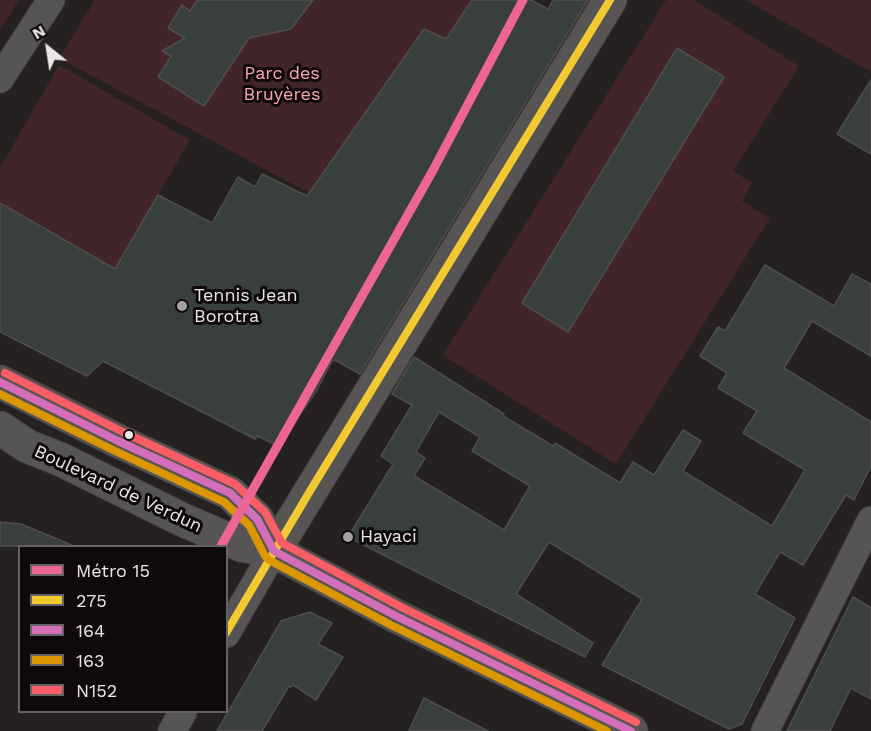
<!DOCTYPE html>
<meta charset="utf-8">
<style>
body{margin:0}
#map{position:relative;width:871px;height:731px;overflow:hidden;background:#262121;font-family:"Work Sans",sans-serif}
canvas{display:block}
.legend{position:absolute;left:18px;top:545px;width:210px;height:168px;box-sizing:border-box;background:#0e0a0b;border:2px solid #666263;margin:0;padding:8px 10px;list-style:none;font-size:18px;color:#ebe6e6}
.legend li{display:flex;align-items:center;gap:12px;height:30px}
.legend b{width:30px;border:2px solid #666263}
.north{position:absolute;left:18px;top:18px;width:60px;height:60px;-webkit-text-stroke:4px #0e0a0b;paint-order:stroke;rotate:330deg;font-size:16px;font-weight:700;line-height:24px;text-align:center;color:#ebe6e6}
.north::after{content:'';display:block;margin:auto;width:21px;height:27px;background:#ebe6e6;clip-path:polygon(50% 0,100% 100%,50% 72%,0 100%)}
</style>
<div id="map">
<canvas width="871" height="731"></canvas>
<ul class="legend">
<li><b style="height:8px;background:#ed6691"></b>Métro 15</li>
<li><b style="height:8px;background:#f2c931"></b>275</li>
<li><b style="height:8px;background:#d46eb9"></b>164</li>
<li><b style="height:8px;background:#dc9600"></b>163</li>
<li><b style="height:8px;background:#f95d66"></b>N152</li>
</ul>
<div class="north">N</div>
</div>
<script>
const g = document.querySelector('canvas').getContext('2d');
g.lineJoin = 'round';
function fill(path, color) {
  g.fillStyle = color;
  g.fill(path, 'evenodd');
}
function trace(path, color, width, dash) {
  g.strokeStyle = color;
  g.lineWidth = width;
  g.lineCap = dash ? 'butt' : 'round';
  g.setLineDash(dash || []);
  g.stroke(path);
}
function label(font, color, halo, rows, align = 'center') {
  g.font = font + ' "Work Sans",sans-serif';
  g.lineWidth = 6;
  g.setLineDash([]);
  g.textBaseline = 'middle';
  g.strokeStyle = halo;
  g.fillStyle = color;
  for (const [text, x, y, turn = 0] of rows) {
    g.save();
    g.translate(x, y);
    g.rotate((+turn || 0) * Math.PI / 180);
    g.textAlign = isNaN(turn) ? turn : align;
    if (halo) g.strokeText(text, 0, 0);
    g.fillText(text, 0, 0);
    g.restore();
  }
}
const green = new Path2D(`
 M0 0H19L0 30Z
 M95 0H472L446 39 423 29 309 193 59 58Z
 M666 0H694L799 66 733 171 752 183 742 201 770 218 616 464 443 355Z
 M746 0H871V72Z
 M59 65 190 140 76 336 0 293V168Z`);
const building = new Path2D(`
 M197 0H313L291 29 249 38 204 106 158 77 171 56 162 51 185 38 168 28 182 5 190 11Z
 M472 0H531L548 9 553 0H588L360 374 335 360 332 361 317 390 278 446 257 436 255 439 103 361 87 376 0 332V203L115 269 158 195 212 223 238 177 255 187 262 174 307 196 424 29 446 39Z
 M677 48 724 77 568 332 522 303Z
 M871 80V154L837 134Z
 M765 265 834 306 852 274 871 284V356L812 321 784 368 871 422V466L854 500 846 495 803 565 780 552 755 594 795 618 742 724 729 729 602 665 642 599 549 542 516 594 593 643 585 657 348 537 393 464 381 456 412 405 392 394 414 357 504 414 503 416 553 446 555 443 620 483 633 462 654 475 683 430 701 441 683 471 772 526 805 470 743 433 757 411 718 388 727 373 700 356 718 327 725 331ZM439 412 480 437 472 451 530 486 504 530 414 476 425 458 416 452Z
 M0 522 21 524 74 546H0Z
 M853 597 871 608V699L851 688 830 731H787Z
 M310 612 332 623 318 644 343 657 316 700 293 685 291 687 289 686 262 731H217L281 621Z
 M424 698 488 731H409Z`);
const street = new Path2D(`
 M0 79 51 0
 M226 634 274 551
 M172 731 183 712
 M765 731 871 520`);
const secondary = new Path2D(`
 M0 382 118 441 230 493 257 519 274 551
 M0 428 27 446 62 460 183 520 241 545 274 551 396 616 631 731
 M274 551 610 0`);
const bus1 = new Path2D(`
 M226 633 310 491 610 0`);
const bus2 = new Path2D(`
 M0 382 118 441 230 493 257 519 274 551 396 616 631 731`);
const bus3 = new Path2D(`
 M0 394 113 450 224 502 249 525 265 556 269 560 391 625 607 731`);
const bus4 = new Path2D(`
 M5 373 123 432 235 484 265 512 282 543 401 607 636 722`);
const metro1 = new Path2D(`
 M221 546 432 172 523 0`);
const markers = [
 [182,306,6,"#a6a1a1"],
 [129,435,5,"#ebe6e6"],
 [348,537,6,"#a6a1a1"]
];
const parkNames = [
 ["Parc des",282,74],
 ["Bruyères",282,95]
];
const poiNames = [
 ["Tennis Jean",194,296],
 ["Borotra",194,317],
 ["Hayaci",360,537]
];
const streetNames = [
 ["Boulevard de Verdun",118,489,25]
];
fill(green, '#412529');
fill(building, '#393f3c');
trace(building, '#4e4d4c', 1.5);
trace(street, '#433f3f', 29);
trace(secondary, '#433f3f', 35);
trace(street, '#575454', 27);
trace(secondary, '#575454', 33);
trace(bus1, '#f2c931', 8);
trace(bus2, '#d46eb9', 8);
trace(bus3, '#dc9600', 8);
trace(bus4, '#f95d66', 8);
trace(metro1, '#ed6691', 9);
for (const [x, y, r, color] of markers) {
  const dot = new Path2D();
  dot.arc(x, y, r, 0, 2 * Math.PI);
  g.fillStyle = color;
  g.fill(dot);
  trace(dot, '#0e0a0b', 2);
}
label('18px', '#fba6ae', '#0e0a0b', parkNames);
label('18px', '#ebe6e6', '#0e0a0b', poiNames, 'left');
label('18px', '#ebe6e6', '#0e0a0b', streetNames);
</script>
